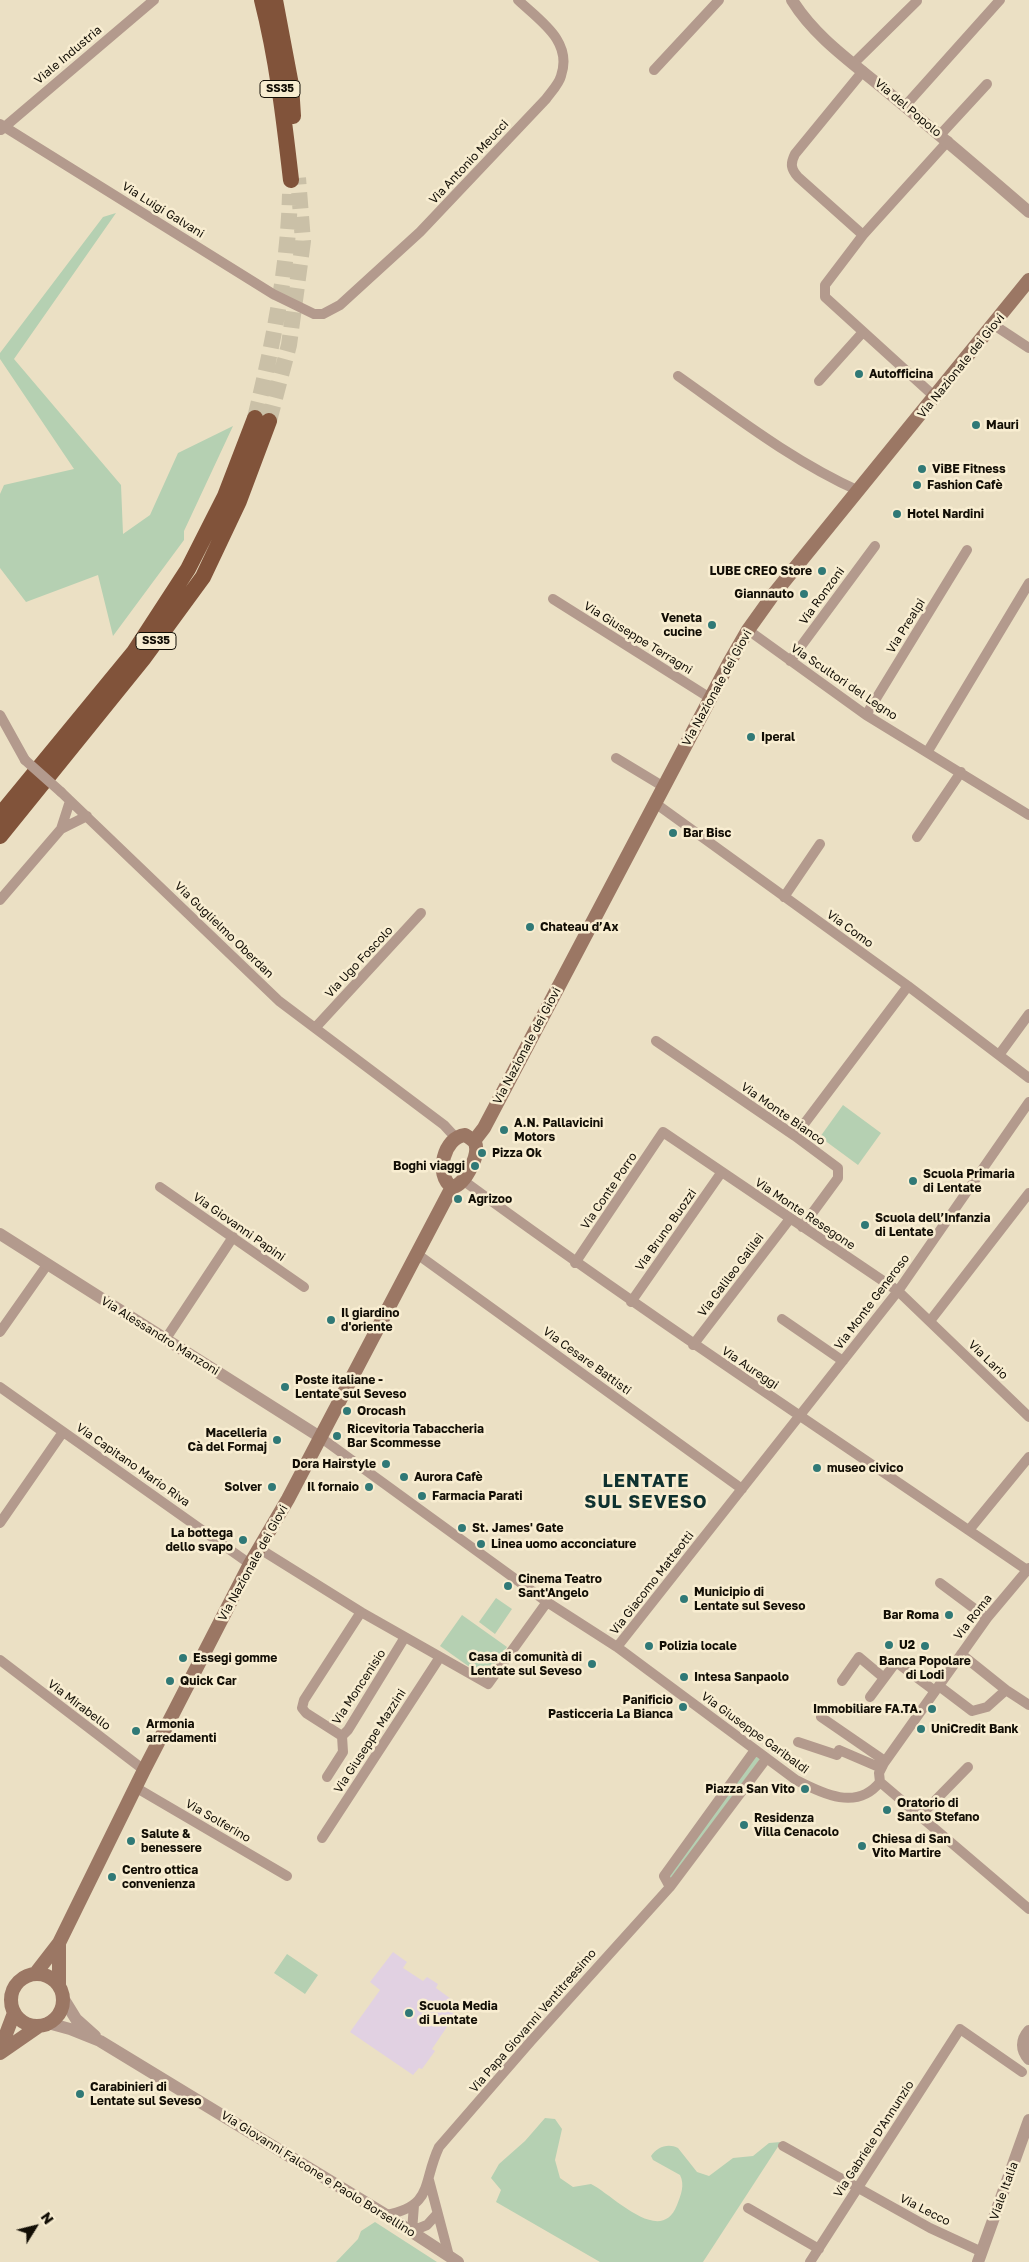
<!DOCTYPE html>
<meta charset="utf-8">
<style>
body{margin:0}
#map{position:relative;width:1029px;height:2262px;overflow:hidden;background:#ebe0c4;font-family:"Golos Text",sans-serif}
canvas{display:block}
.north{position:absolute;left:10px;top:2202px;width:50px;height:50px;-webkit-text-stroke:4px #f8edd1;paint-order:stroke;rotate:54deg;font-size:14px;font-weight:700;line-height:20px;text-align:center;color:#120e05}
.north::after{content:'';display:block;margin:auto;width:18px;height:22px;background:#120e05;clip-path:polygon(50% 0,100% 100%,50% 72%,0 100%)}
</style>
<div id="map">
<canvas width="1029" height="2262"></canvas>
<div class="north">N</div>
</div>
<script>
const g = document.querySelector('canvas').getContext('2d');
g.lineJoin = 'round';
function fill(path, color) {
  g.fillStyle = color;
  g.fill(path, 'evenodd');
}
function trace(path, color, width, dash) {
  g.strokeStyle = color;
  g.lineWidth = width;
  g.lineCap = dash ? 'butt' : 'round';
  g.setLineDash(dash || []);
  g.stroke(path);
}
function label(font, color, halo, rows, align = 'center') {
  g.font = font + ' "Golos Text",sans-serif';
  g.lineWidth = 5;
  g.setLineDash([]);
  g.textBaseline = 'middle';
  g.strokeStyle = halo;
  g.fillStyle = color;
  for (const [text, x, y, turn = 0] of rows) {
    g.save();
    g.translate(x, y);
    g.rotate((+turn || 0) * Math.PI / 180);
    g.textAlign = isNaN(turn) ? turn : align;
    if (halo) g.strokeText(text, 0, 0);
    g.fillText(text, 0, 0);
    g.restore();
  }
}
const education = new Path2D(`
 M393 1952 407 1962 403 1968 423 1981 427 1977 438 1984 436 1988 458 2004 452 2012 455 2015 432 2049 435 2051 422 2069 419 2068 413 2075 350 2032 380 1990 370 1982Z`);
const green = new Path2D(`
 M116 213 14 359 121 485 123 534 150 515 178 453 233 426 184 531V540L113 636 98 575 26 602 0 568V494L4 485 74 469 0 359V353L103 217Z
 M843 1105 881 1133 858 1165 820 1137Z
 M496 1598 512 1609 495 1634 479 1622Z
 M462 1615 507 1647 485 1678 440 1646Z
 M756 1756 760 1759 671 1879 668 1877Z
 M287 1954 318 1975 305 1994 274 1973Z
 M545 2118 555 2119 562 2129 555 2160 560 2178 573 2187 591 2184C613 2195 661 2247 677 2205 681 2195 685 2185 680 2175L653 2160 651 2156C657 2147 668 2143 678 2148L697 2172 709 2176 733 2158 753 2156 769 2143 781 2142 703 2262H600L496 2202 501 2190 491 2178 499 2164 525 2141Z
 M375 2222 437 2262H336L358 2239 361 2231Z`);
const trunkTunnel = new Path2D(`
 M255 418C273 344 288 270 290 194
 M269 421 289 345 303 241 298 178`);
const minor = new Path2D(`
 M854 63 917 1
 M654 70 719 0
 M905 106 1000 0
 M0 124 273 294 314 314H323L340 305 420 232 546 99C551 92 559 84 561 76 573 41 540 21 518 0
 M1 130 154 0
 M940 135 987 84
 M863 235 798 177C791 169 790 164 795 154L863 71
 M994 325 1029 348
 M678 376C736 417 794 462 859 491
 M819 381 863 332
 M935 397 825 297V285L863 235 948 141
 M553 599 710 698
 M748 630 866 715 1029 815
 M790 661 875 546
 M0 715 25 760
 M866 715 967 550
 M928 751 1029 583
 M616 758 664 787
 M61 792 279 1001 444 1125 456 1138
 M655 803 908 986 1029 1078
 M61 829 87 816
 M917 837 961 772
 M784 897 820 844
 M0 900 61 829 70 801
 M315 1028 421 913
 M656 1041 795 1136 838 1168V1178L802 1227
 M999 1055 1029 1014
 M795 1136 908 986
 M464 1181C648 1316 839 1441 1027 1570
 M160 1187 304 1287
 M417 1254 742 1489
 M575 1263 663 1132 898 1291 1029 1417
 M631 1302 721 1173
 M782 1319 843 1361
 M930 1321 1029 1193
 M0 1332 47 1265
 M165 1340 233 1237
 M693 1345 789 1220
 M0 1387 250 1564
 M320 1437 547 1602 617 1647 796 1780C823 1794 857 1811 880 1782
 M0 1523 63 1432
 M969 1530 1029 1457
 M260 1549 361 1612 488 1684 547 1602
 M940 1583 987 1618
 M617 1647 898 1291 1029 1102
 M961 1654 1006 1690 1029 1705
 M0 1660 144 1770
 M842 1681 859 1657 884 1678
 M939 1686 972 1711 987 1707 1006 1690
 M870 1697 896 1662 935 1691
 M821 1717 885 1761
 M342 1736 306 1713 302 1708 304 1700 361 1612
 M342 1736 348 1730 405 1637
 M798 1742 837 1755 839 1750 881 1768
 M327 1777 343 1752 342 1736
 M880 1782 879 1773 884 1763 987 1618 1029 1568
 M880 1782 1029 1909
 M135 1787 287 1876
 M919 1817 968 1767
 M322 1838 440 1657
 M670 1887 664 1876 755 1750
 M783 2146 930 2228 982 2252
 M429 2180 449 2256
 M414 2205 412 2231 427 2225 437 2214
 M748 2208 819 2249
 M386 2215C434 2206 422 2183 439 2147L531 2041 670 1887 766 1759
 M810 2262 960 2029 1022 2072`);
const tertiary = new Path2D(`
 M792 0C816 39 856 65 890 94 937 133 983 172 1029 212
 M0 1234 320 1437
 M63 1998 76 2019 95 2036
 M48 2023 70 2029 100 2041 386 2215 458 2262
 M1029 2031C1021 2040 1021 2050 1029 2059
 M978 2262 1029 2120`);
const secondary = new Path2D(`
 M465 1135C470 1138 476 1141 476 1147 478 1158 464 1186 452 1187 434 1175 444 1137 465 1135Z
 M474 1141 484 1128 729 663 748 630 773 595 1029 280
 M35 1974 59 1943 144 1770 250 1564 288 1499 452 1187
 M11 2000a26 26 0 1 1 52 0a26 26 0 1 1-52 0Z
 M59 1986V1943
 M0 2050 14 2013
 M0 2053 39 2026`);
const trunk = new Path2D(`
 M262 0C277 59 284 119 291 180
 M275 0 291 85 293 116
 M0 815 134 652 188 569 225 496 255 418
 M0 836 143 659 203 577 239 501 269 421`);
const minorBridge = new Path2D(`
 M25 760 61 792`);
const markers = [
 [859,374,5,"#307976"],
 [976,425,5,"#307976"],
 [922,469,5,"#307976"],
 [917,485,5,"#307976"],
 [897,514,5,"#307976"],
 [822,571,5,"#307976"],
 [804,594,5,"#307976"],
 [712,625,5,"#307976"],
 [751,737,5,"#307976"],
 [673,833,5,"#307976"],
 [530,927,5,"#307976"],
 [504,1130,5,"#307976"],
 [482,1153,5,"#307976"],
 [475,1166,5,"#307976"],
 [913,1181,5,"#307976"],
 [458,1199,5,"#307976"],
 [865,1225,5,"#307976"],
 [331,1320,5,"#307976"],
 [285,1387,5,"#307976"],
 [347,1411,5,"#307976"],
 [337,1436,5,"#307976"],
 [277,1440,5,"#307976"],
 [386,1464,5,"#307976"],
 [817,1468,5,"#307976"],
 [404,1477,5,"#307976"],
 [272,1487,5,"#307976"],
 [369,1487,5,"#307976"],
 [422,1496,5,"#307976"],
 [462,1528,5,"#307976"],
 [243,1540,5,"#307976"],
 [481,1544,5,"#307976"],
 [508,1586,5,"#307976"],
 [684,1599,5,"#307976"],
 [949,1615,5,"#307976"],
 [889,1645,5,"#307976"],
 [649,1646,5,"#307976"],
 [925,1646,5,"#307976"],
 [183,1658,5,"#307976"],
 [592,1664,5,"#307976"],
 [684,1677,5,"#307976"],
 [170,1681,5,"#307976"],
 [683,1707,5,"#307976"],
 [932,1709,5,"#307976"],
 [921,1729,5,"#307976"],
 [136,1731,5,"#307976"],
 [805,1789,5,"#307976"],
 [887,1810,5,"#307976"],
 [744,1825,5,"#307976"],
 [131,1841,5,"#307976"],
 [862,1846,5,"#307976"],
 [112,1877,5,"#307976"],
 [409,2013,5,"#307976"],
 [80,2094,5,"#307976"]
];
const shields = [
 [280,89,40],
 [156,641,40]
];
const shieldNames = [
 ["SS35",280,89],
 ["SS35",156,641]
];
const streetNames = [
 ["Viale Industria",68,55,-40],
 ["Via del Popolo",908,108,40],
 ["Via Antonio Meucci",469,162,-47],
 ["Via Luigi Galvani",163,210,32],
 ["Via Nazionale dei Giovi",961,366,-51],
 ["Via Ronzoni",822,596,-54],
 ["Via Prealpi",906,626,-58],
 ["Via Giuseppe Terragni",638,638,32],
 ["Via Scultori del Legno",844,682,34],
 ["Via Nazionale dei Giovi",717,688,-61],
 ["Via Como",850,929,36],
 ["Via Guglielmo Oberdan",224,930,44],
 ["Via Ugo Foscolo",359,962,-47],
 ["Via Nazionale dei Giovi",527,1046,-62],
 ["Via Monte Bianco",783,1114,35],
 ["Via Conte Porro",609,1191,-56],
 ["Via Monte Resegone",805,1214,34],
 ["Via Giovanni Papini",239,1227,35],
 ["Via Bruno Buozzi",666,1230,-55],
 ["Via Galileo Galilei",731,1275,-53],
 ["Via Monte Generoso",872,1302,-53],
 ["Via Alessandro Manzoni",160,1336,32],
 ["Via Lario",988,1360,44],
 ["Via Cesare Battisti",587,1361,36],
 ["Via Aureggi",750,1368,34],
 ["Via Capitano Mario Riva",133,1465,35],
 ["Via Nazionale dei Giovi",253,1563,-61],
 ["Via Giacomo Matteotti",652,1583,-52],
 ["Via Roma",973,1617,-52],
 ["Via Moncenisio",359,1687,-57],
 ["Via Mirabello",79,1705,37],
 ["Via Giuseppe Garibaldi",755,1733,36],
 ["Via Giuseppe Mazzini",370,1741,-57],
 ["Via Solferino",218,1821,30],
 ["Via Papa Giovanni Ventitreesimo",533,2021,-49],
 ["Via Gabriele D'Annunzio",874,2139,-57],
 ["Via Giovanni Falcone e Paolo Borsellino",318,2174,32],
 ["Viale Italia",1004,2191,-70],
 ["Via Lecco",925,2210,27]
];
const poiNames = [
 ["Autofficina",869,374],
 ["Mauri",986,425],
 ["ViBE Fitness",932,469],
 ["Fashion Cafè",927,485],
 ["Hotel Nardini",907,514],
 ["LUBE CREO Store",812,571,"right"],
 ["Giannauto",794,594,"right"],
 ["Veneta",702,618,"right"],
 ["cucine",702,632,"right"],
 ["Iperal",761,737],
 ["Bar Bisc",683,833],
 ["Chateau d’Ax",540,927],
 ["A.N. Pallavicini",514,1123],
 ["Motors",514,1137],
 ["Pizza Ok",492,1153],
 ["Boghi viaggi",465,1166,"right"],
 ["Scuola Primaria",923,1174],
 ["di Lentate",923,1188],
 ["Agrizoo",468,1199],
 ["Scuola dell’Infanzia",875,1218],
 ["di Lentate",875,1232],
 ["Il giardino",341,1313],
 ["d'oriente",341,1327],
 ["Poste italiane -",295,1380],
 ["Lentate sul Seveso",295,1394],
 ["Orocash",357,1411],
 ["Ricevitoria Tabaccheria",347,1429],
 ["Bar Scommesse",347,1443],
 ["Macelleria",267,1433,"right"],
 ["Cà del Formaj",267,1447,"right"],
 ["Dora Hairstyle",376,1464,"right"],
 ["museo civico",827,1468],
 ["Aurora Cafè",414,1477],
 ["Solver",262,1487,"right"],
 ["Il fornaio",359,1487,"right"],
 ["Farmacia Parati",432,1496],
 ["St. James' Gate",472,1528],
 ["La bottega",233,1533,"right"],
 ["dello svapo",233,1547,"right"],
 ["Linea uomo acconciature",491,1544],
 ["Cinema Teatro",518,1579],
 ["Sant'Angelo",518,1593],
 ["Municipio di",694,1592],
 ["Lentate sul Seveso",694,1606],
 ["Bar Roma",939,1615,"right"],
 ["U2",899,1645],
 ["Polizia locale",659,1646],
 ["Casa di comunità di",582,1657,"right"],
 ["Lentate sul Seveso",582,1671,"right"],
 ["Essegi gomme",193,1658],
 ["Banca Popolare",925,1661,"center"],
 ["di Lodi",925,1675,"center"],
 ["Intesa Sanpaolo",694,1677],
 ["Quick Car",180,1681],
 ["Panificio",673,1700,"right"],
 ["Pasticceria La Bianca",673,1714,"right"],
 ["Immobiliare FA.TA.",922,1709,"right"],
 ["Armonia",146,1724],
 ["arredamenti",146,1738],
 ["UniCredit Bank",931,1729],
 ["Piazza San Vito",795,1789,"right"],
 ["Oratorio di",897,1803],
 ["Santo Stefano",897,1817],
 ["Residenza",754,1818],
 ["Villa Cenacolo",754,1832],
 ["Salute &",141,1834],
 ["benessere",141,1848],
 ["Chiesa di San",872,1839],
 ["Vito Martire",872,1853],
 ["Centro ottica",122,1870],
 ["convenienza",122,1884],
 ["Scuola Media",419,2006],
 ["di Lentate",419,2020],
 ["Carabinieri di",90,2087],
 ["Lentate sul Seveso",90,2101]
];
const districtNames = [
 ["LENTATE",646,1481],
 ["SUL SEVESO",646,1502]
];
fill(education, '#e1d1e2');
fill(green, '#b5d0b2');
trace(trunkTunnel, '#cac0a7', 16, [16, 8]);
trace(minor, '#b39a8d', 10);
trace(tertiary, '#b39a8d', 12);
trace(secondary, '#9b7764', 14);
trace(trunk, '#81533a', 16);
trace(minorBridge, '#b39a8d', 10);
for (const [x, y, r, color] of markers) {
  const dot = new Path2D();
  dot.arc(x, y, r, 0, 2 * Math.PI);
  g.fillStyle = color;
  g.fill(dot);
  trace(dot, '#f8edd1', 2);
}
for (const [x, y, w] of shields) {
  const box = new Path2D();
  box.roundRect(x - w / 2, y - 8.5, w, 17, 4);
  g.fillStyle = '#f8edd1';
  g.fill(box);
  trace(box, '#120e05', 1);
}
label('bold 11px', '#120e05', null, shieldNames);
label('12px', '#120e05', '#f8edd1', streetNames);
label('bold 12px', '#120e05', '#f8edd1', poiNames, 'left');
g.letterSpacing = '1px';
label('bold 18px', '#0f3230', '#f8edd1', districtNames);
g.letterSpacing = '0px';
</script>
